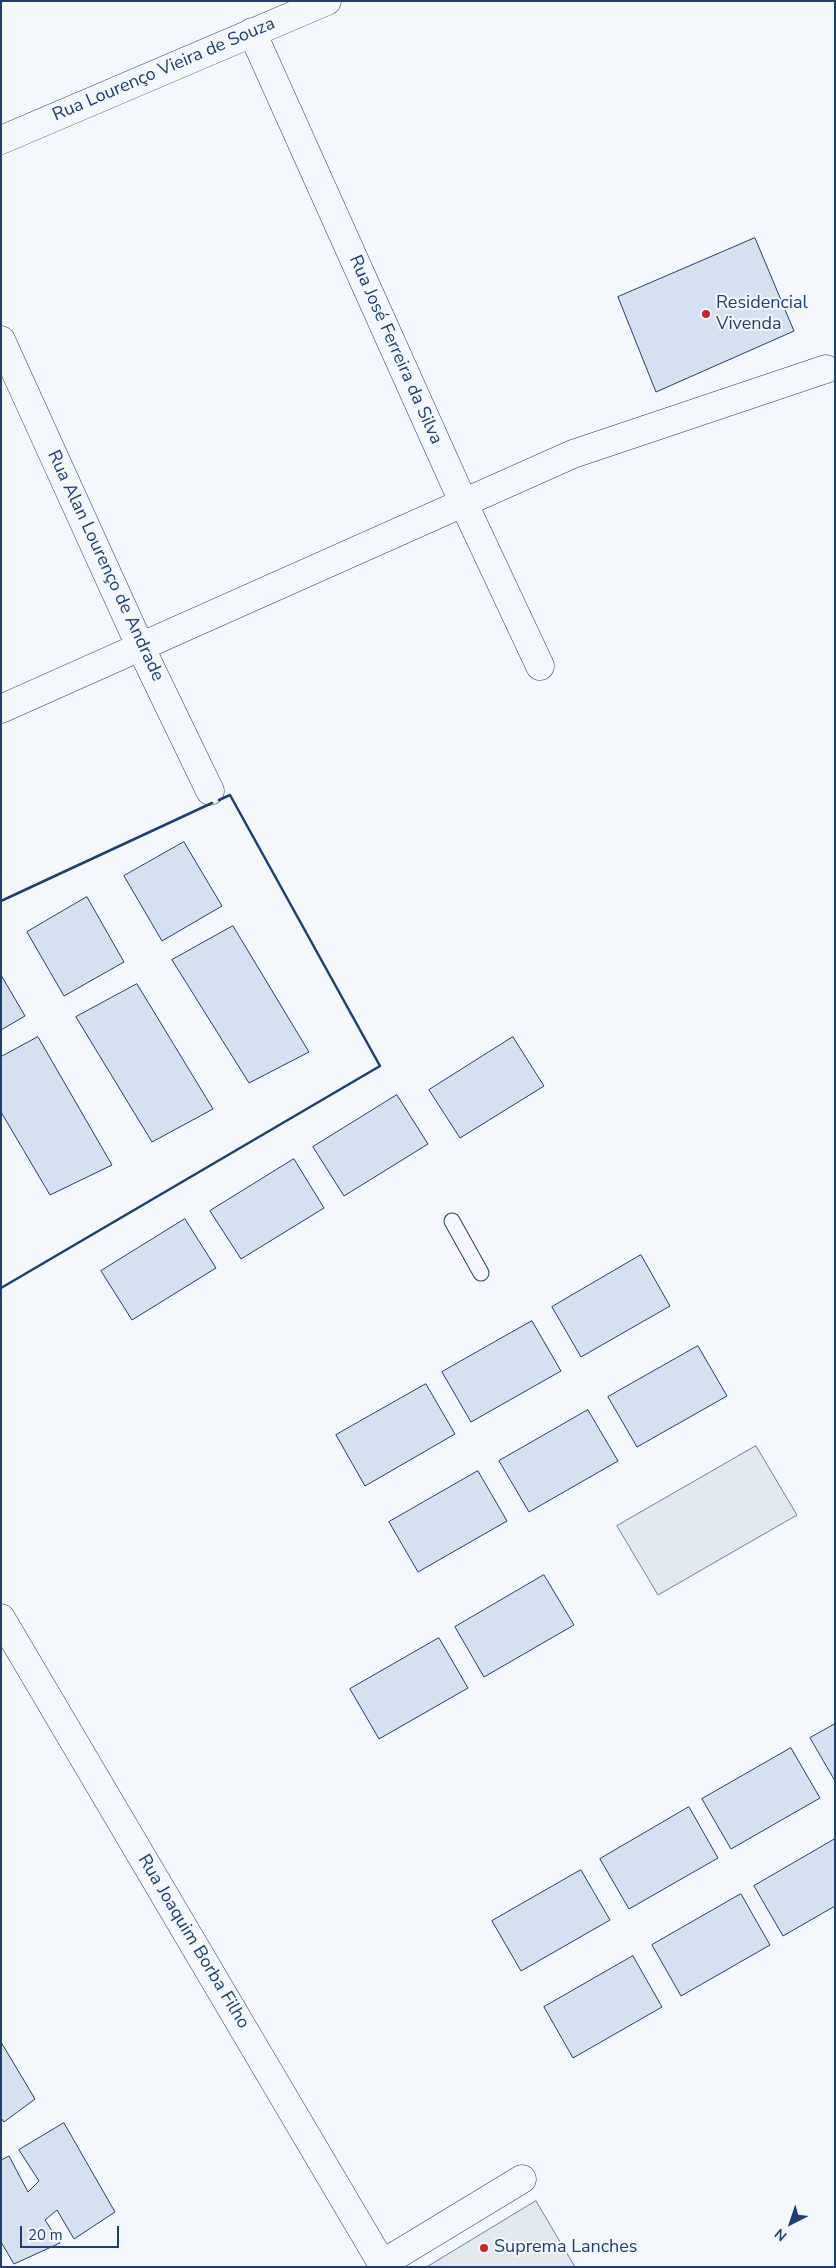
<!DOCTYPE html>
<meta charset="utf-8">
<style>
body{margin:0}
#map{position:relative;width:836px;height:2268px;overflow:hidden;background:#f4f7fb;font-family:"Nunito Sans",sans-serif}
canvas{display:block}
.frame{position:absolute;inset:0;border:2px solid #1d3f73;pointer-events:none}
.north{position:absolute;left:766px;top:2198px;width:50px;height:50px;-webkit-text-stroke:4px #f4f7fb;paint-order:stroke;rotate:221deg;font-size:14px;font-weight:700;line-height:20px;text-align:center;color:#1d3f73}
.north::after{content:'';display:block;margin:auto;width:18px;height:22px;background:#1d3f73;clip-path:polygon(50% 0,100% 100%,50% 72%,0 100%)}
.scale{position:absolute;left:20px;top:2226px;width:99px;height:22px;box-sizing:border-box;border:2px solid #1d3f73;border-top:0;padding-left:6px;font-size:15px;line-height:18px;white-space:nowrap;color:#1d3f73;-webkit-text-stroke:4px #f4f7fb;paint-order:stroke}
</style>
<div id="map">
<canvas width="836" height="2268"></canvas>
<div class="frame"></div>
<div class="north">N</div>
<div class="scale">20 m</div>
</div>
<script>
const g = document.querySelector('canvas').getContext('2d');
g.lineJoin = 'round';
function fill(path, color) {
  g.fillStyle = color;
  g.fill(path, 'evenodd');
}
function trace(path, color, width, dash) {
  g.strokeStyle = color;
  g.lineWidth = width;
  g.lineCap = dash ? 'butt' : 'round';
  g.setLineDash(dash || []);
  g.stroke(path);
}
function label(font, color, halo, rows, align = 'center') {
  g.font = font + ' "Nunito Sans",sans-serif';
  g.lineWidth = 4;
  g.setLineDash([]);
  g.textBaseline = 'middle';
  g.strokeStyle = halo;
  g.fillStyle = color;
  for (const [text, x, y, turn = 0] of rows) {
    g.save();
    g.translate(x, y);
    g.rotate((+turn || 0) * Math.PI / 180);
    g.textAlign = isNaN(turn) ? turn : align;
    if (halo) g.strokeText(text, 0, 0);
    g.fillText(text, 0, 0);
    g.restore();
  }
}
const green = new Path2D(`
 M756 1446 797 1515 658 1595 617 1526Z
 M536 2201 575 2267H427Z`);
const building = new Path2D(`
 M755 238 794 331 656 392 618 297Z
 M184 842 222 906 162 941 124 876Z
 M87 897 124 962 64 996 27 932Z
 M233 926 309 1052 249 1083 172 960Z
 M1 975 25 1016 1 1030Z
 M137 984 213 1109 152 1142 76 1017Z
 M38 1037 112 1165 50 1195 1 1112V1057Z
 M513 1037 544 1086 460 1138 429 1090Z
 M397 1095 428 1144 344 1196 313 1147Z
 M294 1159 324 1208 241 1259 210 1211Z
 M185 1219 216 1268 132 1320 101 1271Z
 M641 1255 670 1306 581 1357 552 1307Z
 M532 1321 561 1371 471 1422 442 1372Z
 M698 1346 727 1396 637 1447 608 1397Z
 M426 1384 455 1434 365 1486 336 1435Z
 M588 1410 618 1461 529 1512 499 1461Z
 M478 1471 507 1521 418 1572 389 1522Z
 M544 1575 574 1625 484 1677 455 1627Z
 M439 1638 468 1688 379 1739 350 1689Z
 M835 1724V1781L810 1738Z
 M791 1748 820 1798 731 1849 702 1799Z
 M689 1807 718 1858 629 1909 600 1859Z
 M835 1839V1906L783 1936 754 1886Z
 M581 1870 610 1920 521 1971 492 1921Z
 M741 1894 770 1945 681 1996 652 1945Z
 M633 1956 662 2007 573 2058 544 2007Z
 M1 2042 35 2099 4 2122 1 2118Z
 M64 2123 115 2212 74 2239 57 2210 45 2220 60 2243 14 2264 1 2242V2160L9 2156 28 2192 39 2181 19 2150Z`);
const service = new Path2D(`
 M452 1221 481 1273`);
const minor = new Path2D(`
 M252 32 464 504 540 666
 M1 140 327 1
 M1 340 141 648 210 791
 M1 709 573 454 826 369
 M382 2264 522 2179`);
const secondary = new Path2D(`
 M1 1618 384 2267`);
const wall = new Path2D(`
 M1 901 212 803
 M1 1288 380 1066 230 795 219 800`);
const markers = [
 [706,314,5,"#c62828"],
 [484,2248,5,"#c62828"]
];
const streetNames = [
 ["Rua Lourenço Vieira de Souza",164,70,-23],
 ["Rua José Ferreira da Silva",395,350,66],
 ["Rua Alan Lourenço de Andrade",105,566,65],
 ["Rua Joaquim Borba Filho",193,1942,59]
];
const poiNames = [
 ["Residencial",716,304],
 ["Vivenda",716,325],
 ["Suprema Lanches",494,2248]
];
fill(green, '#e3e9f0');
trace(green, '#687fa3', 1);
fill(building, '#d5e0f0');
trace(building, '#1d3f73', 1);
trace(service, '#1d3f73', 17);
trace(minor, '#1d3f73', 29);
trace(secondary, '#1d3f73', 29);
trace(service, '#f4f7fb', 15);
trace(minor, '#f4f7fb', 28);
trace(secondary, '#f4f7fb', 28);
trace(wall, '#1d3f73', 2.5);
for (const [x, y, r, color] of markers) {
  const dot = new Path2D();
  dot.arc(x, y, r, 0, 2 * Math.PI);
  g.fillStyle = color;
  g.fill(dot);
  trace(dot, '#f4f7fb', 2);
}
label('18px', '#1d3f73', '#f4f7fb', streetNames);
label('18px', '#1d3f73', '#f4f7fb', poiNames, 'left');
</script>
